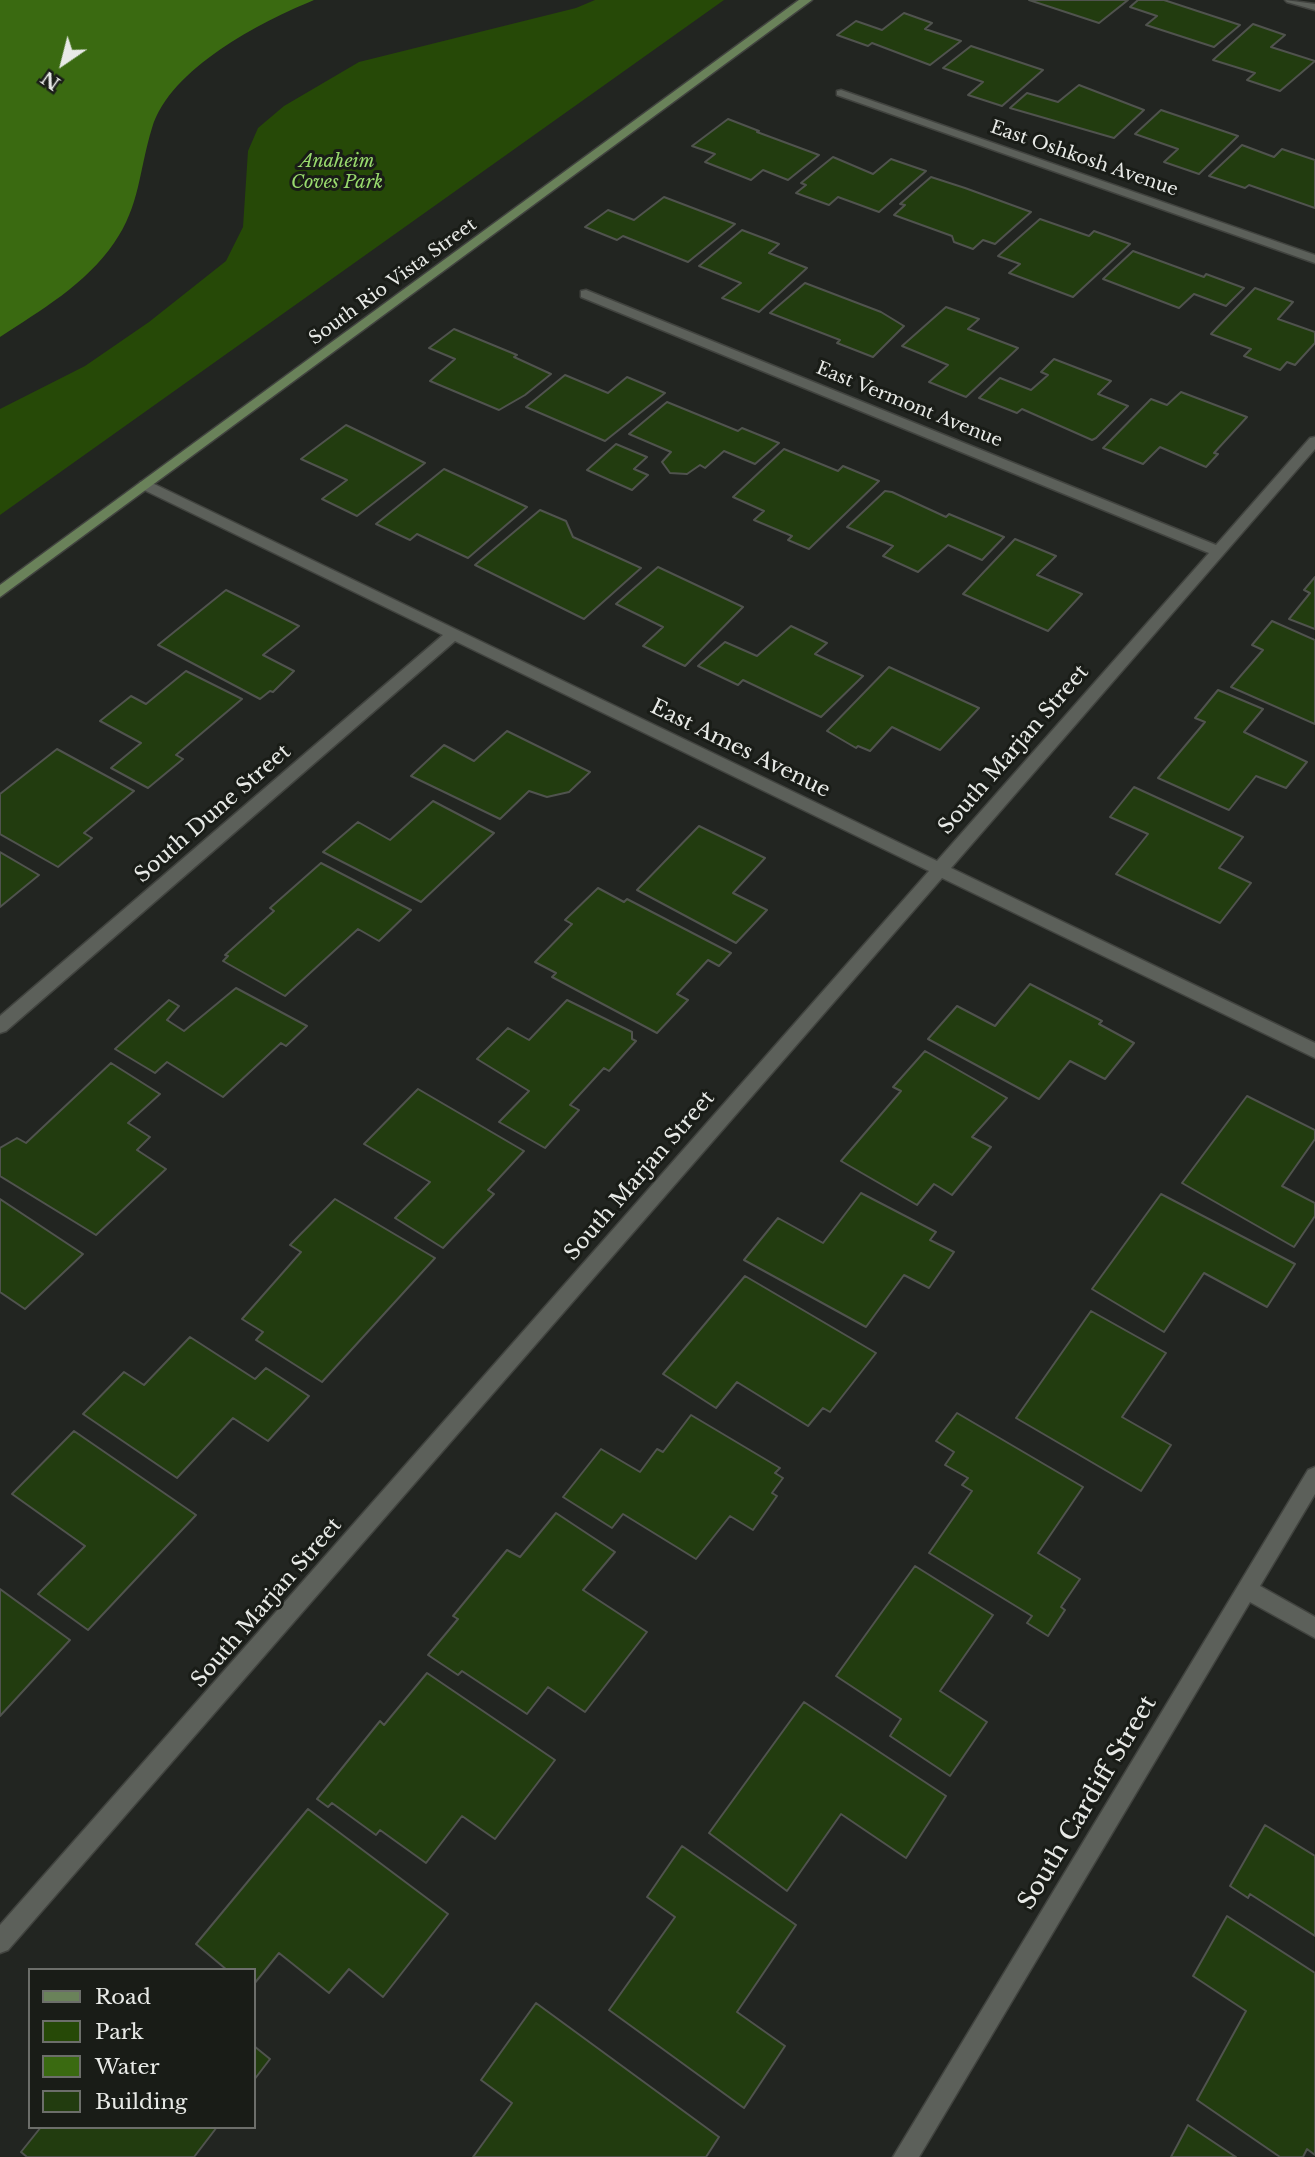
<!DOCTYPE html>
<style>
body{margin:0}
#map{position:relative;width:1315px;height:2157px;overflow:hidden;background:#222521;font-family:"Libre Baskerville",serif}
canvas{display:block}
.legend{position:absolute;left:28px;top:1968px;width:228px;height:161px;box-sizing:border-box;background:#191c17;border:2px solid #6c6e6a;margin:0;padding:9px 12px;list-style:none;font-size:21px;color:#e8eae7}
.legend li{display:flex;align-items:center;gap:14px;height:35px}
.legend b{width:35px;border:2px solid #6c6e6a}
.north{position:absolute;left:28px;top:28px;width:70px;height:70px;-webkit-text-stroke:5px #191c17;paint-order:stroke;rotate:215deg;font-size:19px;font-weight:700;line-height:28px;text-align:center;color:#e8eae7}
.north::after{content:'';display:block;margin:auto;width:24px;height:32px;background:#e8eae7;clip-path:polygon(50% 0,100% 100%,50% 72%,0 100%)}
</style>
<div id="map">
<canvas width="1315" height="2157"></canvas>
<ul class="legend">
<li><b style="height:9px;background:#6a825a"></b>Road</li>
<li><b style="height:19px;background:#264907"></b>Park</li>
<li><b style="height:19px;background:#3a6a11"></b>Water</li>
<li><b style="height:19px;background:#223c0f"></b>Building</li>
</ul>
<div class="north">N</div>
</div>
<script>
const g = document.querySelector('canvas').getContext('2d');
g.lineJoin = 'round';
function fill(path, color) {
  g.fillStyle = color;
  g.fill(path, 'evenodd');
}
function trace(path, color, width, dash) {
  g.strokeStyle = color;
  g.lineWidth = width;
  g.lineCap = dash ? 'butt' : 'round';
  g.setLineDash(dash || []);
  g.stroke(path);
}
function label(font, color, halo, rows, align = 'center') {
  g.font = font + ' "Libre Baskerville",serif';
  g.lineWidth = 6;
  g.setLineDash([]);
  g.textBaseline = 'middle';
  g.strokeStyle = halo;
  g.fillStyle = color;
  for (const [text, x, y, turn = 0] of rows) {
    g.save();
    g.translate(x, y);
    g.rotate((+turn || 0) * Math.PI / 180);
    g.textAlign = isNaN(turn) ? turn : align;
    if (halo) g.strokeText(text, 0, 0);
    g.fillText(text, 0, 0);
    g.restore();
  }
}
const green = new Path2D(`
 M595 0H724L0 515V409L85 366 149 322 226 261 243 227 248 151 258 128 284 106 359 62 576 8Z`);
const water = new Path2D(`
 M0 0H314C261 22 170 68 152 128 139 170 140 206 114 243 85 285 41 310 0 337Z`);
const building = new Path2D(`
 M1029 0H1128L1099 23Z
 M1138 0H1164L1240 25 1214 47 1146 25 1157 16 1130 7Z
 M904 13 932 23 925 29 961 41 930 65 872 43 868 46 837 35 856 21 882 30Z
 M1253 24 1285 35 1271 47 1315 61 1280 91 1247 80 1255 73 1213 60Z
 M971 46 1043 70 1002 106 968 95 983 82 943 68Z
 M1079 85 1144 110 1114 138 1010 108 1027 93 1058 102Z
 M1161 110 1238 136 1199 174 1164 162 1178 149 1135 134Z
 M728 119 759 131 757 132 819 155 788 180 763 170 751 180 705 162 715 154 692 146Z
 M1242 145 1274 157 1282 149 1315 160V208L1249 185 1245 188 1209 176Z
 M833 157 873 174 891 159 926 171 879 212 838 197 829 205 796 193 806 185 801 183Z
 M931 177 965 188 1031 212 995 244 983 240 973 249 954 242 952 236 894 215 905 205 900 204Z
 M664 197 735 224 688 262 623 236 617 240 585 227 608 210 634 220Z
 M1040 219 1089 236 1094 231 1130 244 1073 297 1009 273 1020 264 998 256Z
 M742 230 779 244 769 253 807 268 759 312 722 298 741 283 699 266Z
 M1133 251 1204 277 1206 274 1244 288 1226 306 1194 294 1179 308 1103 279Z
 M805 283 881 312 904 326 873 357 837 343 840 340 770 313Z
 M1255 288 1293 302 1278 319 1315 332V343L1295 365 1287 362 1280 370 1244 356 1251 349 1211 334Z
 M946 307 979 319 968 329 1018 348 966 397 929 382 948 365 902 346Z
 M454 329 517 355 514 357 551 374 525 395 499 410 430 381 455 359 429 348Z
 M1054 359 1111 381 1098 394 1128 406 1096 438 1092 440 1022 409 1017 413 979 398 1000 378 1031 390 1048 375 1041 372Z
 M565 375 608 393 627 377 665 393 605 441 526 407Z
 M1181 392 1247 417 1214 453 1218 454 1206 467 1160 447 1143 464 1103 448 1151 399 1167 405Z
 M667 402 738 431 742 428 779 443 755 464 724 451 705 468 700 465 687 474 670 473 662 462 671 452 629 434Z
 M346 425 425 463 357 516 322 499 347 480 301 459Z
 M616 444 647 457 634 469 648 475 632 490 587 470Z
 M784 449 838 471 843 466 879 481 809 549 788 540 792 536 754 520 764 511 733 497Z
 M444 469 527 507 468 558 417 534 410 540 376 524Z
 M885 491 892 492 946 517 949 514 1004 537 982 560 948 545 918 572 883 556 893 546 847 527Z
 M540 510 566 521 573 537 641 568 584 619 475 565Z
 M1015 539 1056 556 1037 575 1082 594 1048 631 963 594Z
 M658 567 743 607 685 666 643 646 663 627 616 604Z
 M1315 577V629L1289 619 1310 593 1304 590Z
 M226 590 299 626 263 655 294 671 273 692 270 691 260 699 158 645Z
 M1272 621 1315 640V724L1231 687 1263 650 1252 645Z
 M791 626 827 643 815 654 863 676 821 717 743 680 738 685 698 666 725 642 757 656Z
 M889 667 979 708 940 750 892 727 870 751 858 746 856 748 827 731Z
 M186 671 242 699 176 755 183 759 148 788 111 768 141 743 100 721 131 696 146 704Z
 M1218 690 1263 709 1244 732 1307 762 1286 788 1256 776 1229 810 1158 778 1205 722 1195 718Z
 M507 731 590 772 569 792 547 797 529 791 500 819 411 776 444 745 474 761Z
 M57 749 134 791 84 833 92 838 58 867 0 834V794Z
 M1134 787 1243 837 1219 868 1251 883 1220 923 1116 874 1148 834 1110 817Z
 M433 801 494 833 421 902 323 852 358 822 390 840Z
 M699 826 765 858 733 893 767 910 736 943 637 890Z
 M0 852 39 875 0 907Z
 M321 863 411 910 379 941 358 929 285 996 223 961 228 956 225 955 274 911 270 908Z
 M598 888 624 902 627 899 731 953 719 966 708 960 677 994 688 1000 657 1033 552 977 556 973 535 962 572 924 565 920Z
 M1030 984 1102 1021 1099 1024 1134 1043 1105 1079 1070 1061 1039 1099 928 1039 957 1006 995 1026Z
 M236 988 307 1026 286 1046 281 1043 223 1097 167 1062 155 1073 115 1049 169 1000 179 1006 167 1020 184 1031Z
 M567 1000 632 1032V1039L636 1041 609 1071 604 1068 570 1105 579 1110 545 1148 499 1122 529 1091 477 1059 508 1028 529 1040Z
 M925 1051 1007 1098 972 1137 991 1147 952 1195 934 1184 917 1205 841 1161 901 1091 893 1087Z
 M111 1063 160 1094 128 1123 150 1137 137 1150 166 1169 96 1235 0 1176V1148L17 1138 26 1143Z
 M418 1089 524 1151 488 1190 494 1194 443 1248 395 1218 430 1182 364 1144Z
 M1247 1096 1315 1130V1139L1282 1186 1315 1203V1216L1294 1247 1182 1183Z
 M861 1193 936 1232 930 1240 954 1252 929 1288 904 1275 866 1327 744 1260 778 1218 823 1243Z
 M1161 1194 1295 1264 1267 1307 1204 1273 1164 1332 1092 1289Z
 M0 1199 83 1254 25 1309 0 1292Z
 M335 1199 435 1258 322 1382 256 1340 263 1332 242 1319 301 1252 290 1245Z
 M745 1276 876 1353 830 1412 823 1408 808 1426 737 1382 716 1408 663 1374Z
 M1091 1311 1166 1353 1122 1417 1171 1445 1141 1491 1016 1418Z
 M190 1337 255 1379 266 1368 309 1396 268 1441 233 1418 177 1478 83 1414 124 1372 144 1385Z
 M957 1413 1083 1487 1038 1553 1080 1579 1061 1607 1065 1610 1048 1636 1027 1623 1032 1616 929 1553 972 1491 962 1485 968 1478 945 1465 954 1452 936 1441Z
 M691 1415 780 1468 775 1473 783 1478 772 1493 777 1496 753 1530 730 1516 696 1559 623 1514 612 1528 563 1497 601 1449 640 1472 657 1449 663 1452Z
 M74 1431 196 1515 88 1630 38 1594 85 1546 12 1494Z
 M556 1513 615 1552 583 1590 647 1632 585 1712 548 1687 527 1714 462 1671 458 1675 428 1655 458 1619 453 1616 507 1550 520 1557Z
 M915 1566 993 1615 940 1691 987 1722 950 1776 890 1736 901 1719 836 1676Z
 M0 1589 70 1640 0 1716Z
 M427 1673 555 1760 495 1839 462 1816 426 1863 380 1830 376 1835 332 1803 328 1807 317 1799 380 1721 384 1725Z
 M804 1702 946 1796 906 1858 841 1814 787 1891 709 1833Z
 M308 1809 448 1914 383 1997 349 1969 329 1993 279 1953 254 1984V1970H227L196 1944Z
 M1265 1825 1315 1856V1936L1250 1894 1248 1898 1230 1886Z
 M682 1846 796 1925 737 2012 785 2046 744 2108 609 2010 675 1917 647 1897Z
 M1227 1916 1315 1973V2155L1307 2149 1303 2157H1280L1197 2100 1246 2011 1193 1976Z
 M536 2003 719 2137 706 2157H473L512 2103 481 2080Z
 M254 2046 270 2059 254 2080Z
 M1188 2125 1236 2157H1171Z
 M41 2127H217L194 2157H27L21 2152Z`);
const street = new Path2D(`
 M1285 0 1315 4V10L1287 2Z
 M841 90 1315 255V263L837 95V91Z
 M586 290 1216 545 1310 438 1315 437V449L951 868 1315 1043V1058L942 878 8 1950 0 1953V1925L929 871 455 641 6 1031 0 1033V1016L443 635 140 488V482H150L937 861 1209 553 581 297V291Z
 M1315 1467V1494L1260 1586 1315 1617V1638L1250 1602 919 2157H893L1308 1470Z`);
const secondary = new Path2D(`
 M799 0H812L0 597V585Z`);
const farStreetnames = [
 ["East Oshkosh Avenue",1084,159,19],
 ["South Rio Vista Street",393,282,-36],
 ["East Vermont Avenue",909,405,22]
];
const farParknames = [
 ["Anaheim",337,162],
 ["Coves Park",337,183]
];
const streetNames = [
 ["East Ames Avenue",740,749,26],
 ["South Marjan Street",1014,750,-49],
 ["South Dune Street",213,814,-41],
 ["South Marjan Street",640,1176,-49],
 ["South Marjan Street",267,1603,-49]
];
const nearStreetnames = [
 ["South Cardiff Street",1088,1803,-59]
];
fill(green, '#264907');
fill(water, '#3a6a11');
fill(building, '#223c0f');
trace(building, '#50534e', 2);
trace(street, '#41433f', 3);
trace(secondary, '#41433f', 3);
fill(street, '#5c605a');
fill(secondary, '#6a825a');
label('18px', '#e8eae7', '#191c17', farStreetnames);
label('italic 18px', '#98da6d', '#191c17', farParknames);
label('21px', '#e8eae7', '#191c17', streetNames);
label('24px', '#e8eae7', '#191c17', nearStreetnames);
</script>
